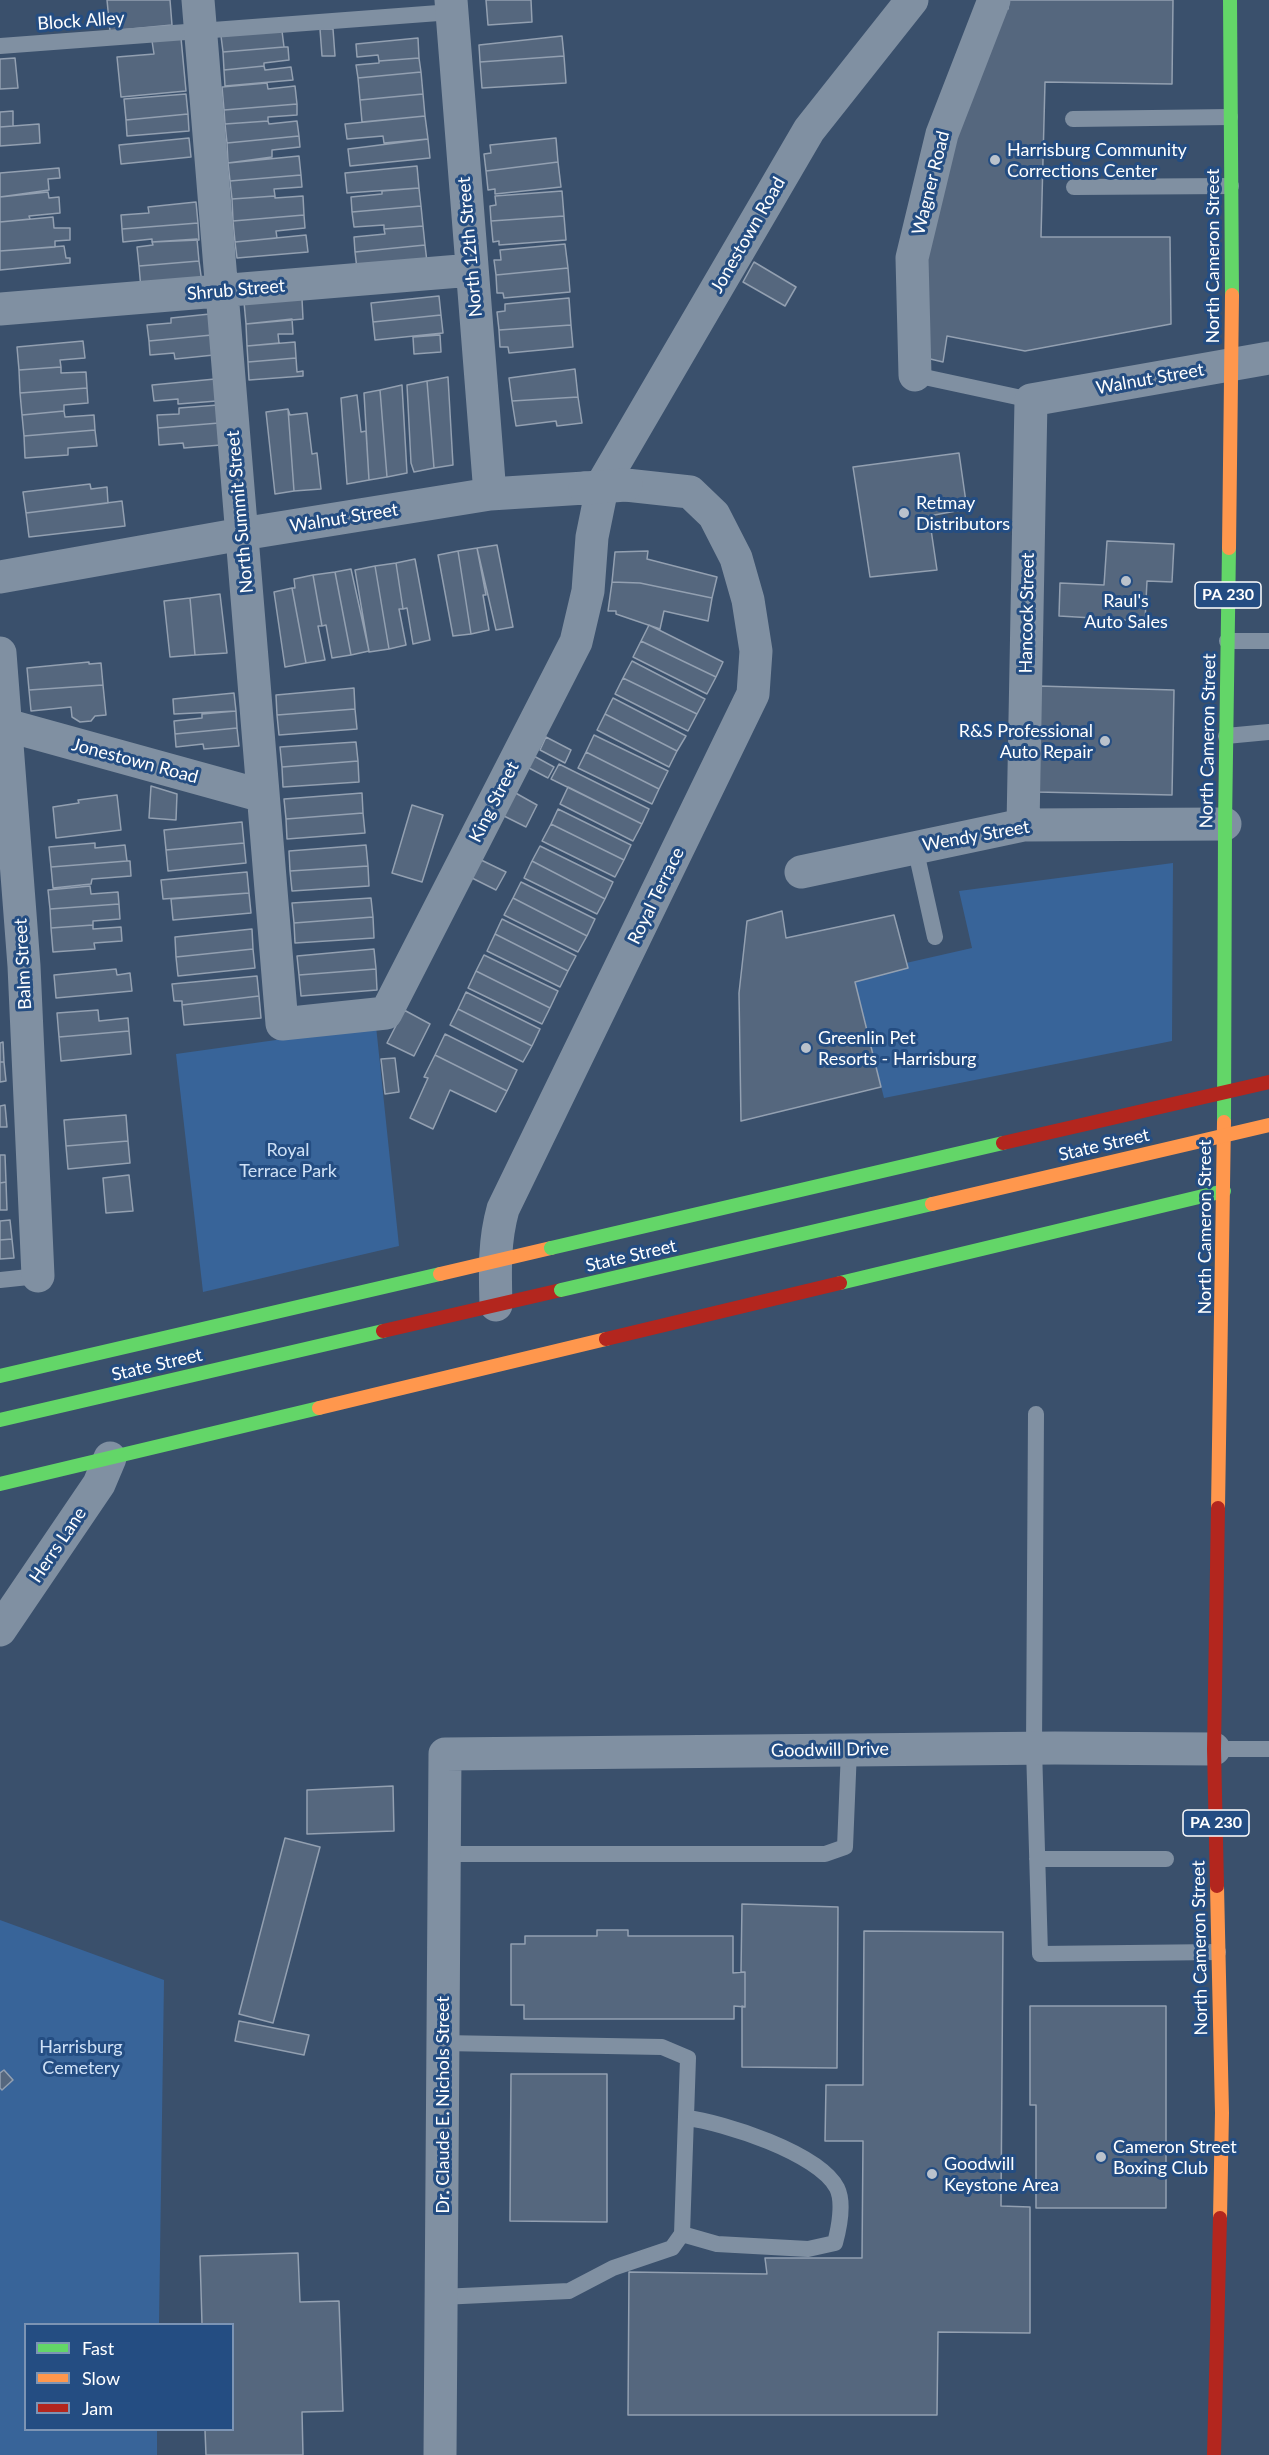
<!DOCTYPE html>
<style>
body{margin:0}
#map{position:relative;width:1269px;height:2455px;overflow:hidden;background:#3a506c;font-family:Lato,sans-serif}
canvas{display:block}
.legend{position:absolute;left:24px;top:2323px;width:210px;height:108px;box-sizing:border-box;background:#244d82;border:2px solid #7c94b4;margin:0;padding:8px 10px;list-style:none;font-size:18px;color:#fff}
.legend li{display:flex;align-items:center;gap:12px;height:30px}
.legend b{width:30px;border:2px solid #7c94b4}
</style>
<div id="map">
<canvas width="1269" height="2455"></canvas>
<ul class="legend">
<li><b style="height:8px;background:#63d668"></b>Fast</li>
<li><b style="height:8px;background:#ff974d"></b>Slow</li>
<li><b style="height:8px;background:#b3261e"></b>Jam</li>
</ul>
</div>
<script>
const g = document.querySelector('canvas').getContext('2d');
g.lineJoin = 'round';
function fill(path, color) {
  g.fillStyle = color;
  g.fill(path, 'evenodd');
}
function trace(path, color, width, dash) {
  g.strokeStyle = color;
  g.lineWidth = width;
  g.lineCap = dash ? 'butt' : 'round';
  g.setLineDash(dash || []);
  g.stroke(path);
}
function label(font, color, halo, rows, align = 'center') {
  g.font = font + ' Lato,sans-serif';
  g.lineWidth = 6;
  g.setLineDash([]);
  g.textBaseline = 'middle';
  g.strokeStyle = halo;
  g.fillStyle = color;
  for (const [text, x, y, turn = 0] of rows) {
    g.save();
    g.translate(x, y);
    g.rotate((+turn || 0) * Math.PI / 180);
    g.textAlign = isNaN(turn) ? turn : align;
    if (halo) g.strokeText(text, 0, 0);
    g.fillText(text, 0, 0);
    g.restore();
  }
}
const green = new Path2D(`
 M1173 863 1172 1041 884 1098 855 982 906 963 972 948 959 891Z
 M376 1026 399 1246 203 1292 176 1054Z
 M0 1920 164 1980 159 2324H26V2430H157V2455H0Z`);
const building = new Path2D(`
 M107 0H170L172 25 110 31Z
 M486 0H531L532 22 488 25Z
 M1009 0H1173L1172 84 1045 82 1041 237H1170L1171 324 1025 351 947 336 943 362 922 357 924 242 997 8 1008 9Z
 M320 29H333L335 56H322Z
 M282 31 284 47 223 52 221 36Z
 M562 36 564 56 480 62 479 45Z
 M181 38 186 91 121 97 117 57 154 54 152 41Z
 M418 38 419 58 379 61 378 55 357 57 356 44Z
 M284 47H288L289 60 264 63V66L224 70 223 52Z
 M564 56 566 83 482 88 480 62Z
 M15 58 18 88 0 89V59Z
 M419 58 421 72 358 78 356 65 379 63V61Z
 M264 66 265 70 291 67 293 80 225 86 224 70Z
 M421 72 423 94 360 100 358 78Z
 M267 83 268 89 295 86 297 104 224 110 222 87Z
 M186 94 188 114 126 120 124 99Z
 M423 94 425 116 362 122 360 100Z
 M297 104V115L268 117V121L225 124 224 110Z
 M13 111V126L0 127V112Z
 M188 114 189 131 127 136 126 120Z
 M425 116 428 139 384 143 383 136 347 139 345 124Z
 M268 121 269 124 297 121 299 136 227 143 225 124Z
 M39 124 40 143 0 146V127Z
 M299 136 300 147 272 150V157L228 163 227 143Z
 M189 138 191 157 121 164 119 145Z
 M556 138 558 162 486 171 484 154 491 153 490 145Z
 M428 139 430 158 350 166 348 149Z
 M299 156 301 175 230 181 228 163Z
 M558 162 561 187 495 194V189L488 190 486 171Z
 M417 166 419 188 347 193 345 173Z
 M59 168 60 178 48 179 49 190 0 197V173Z
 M301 175 302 187 274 189 275 196 232 199 230 181Z
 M419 188 421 206 352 212 351 197 382 194V191Z
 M562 191 564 216 491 221 490 206 496 205 495 196Z
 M48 192 49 198 59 197 60 213 29 216 30 219 0 222V197Z
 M275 196V198L303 196 304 215 233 221 232 199Z
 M196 202 198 223 122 229 121 215 149 213 148 207Z
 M421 206 423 226 384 229V225L354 227 352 212Z
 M304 215 305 228 276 231 277 238 235 242 233 221Z
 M564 216 566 240 499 245V241L493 242 491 221Z
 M53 217 54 228H70V240L55 241V247L0 251V222Z
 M198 223 199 240 152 242V239L123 242 122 229Z
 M423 226 425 245 355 252 354 237 385 234 384 229Z
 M306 235 308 252 237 258 235 242Z
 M197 239 199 261 139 266 137 247 153 245 152 242Z
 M565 244 568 268 496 275 494 260H501L500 250Z
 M425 245 427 262 357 269 355 252Z
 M64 246 66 258H70V263L0 270V251Z
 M199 261 202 283 141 289 139 266Z
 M754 262 796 287 785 306 743 282Z
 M568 268 570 292 504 298 503 293H497L496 275Z
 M439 296 441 315 373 322 371 303Z
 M569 298 571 325 499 330 497 312 505 311V304Z
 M302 299 303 319 246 324 244 302Z
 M210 314 212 335 149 341 147 325 171 323V318Z
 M441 315 443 333 375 340 373 322Z
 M292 319 293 334H278L279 343 247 346 246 324Z
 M571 325 573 347 509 353 508 347H500L499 330Z
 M212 335 214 355 175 359 174 353 150 355 149 341Z
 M440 335 441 352 414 354 413 337Z
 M83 341 85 358 60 360 61 367 19 370 17 347Z
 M295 342 296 358 248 362 247 346Z
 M296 358 297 372 303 371V376L249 380 248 362Z
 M61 367V373L86 372 87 388 20 393 19 370Z
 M575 369 578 397 512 401 509 378Z
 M448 377 453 465 434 468 427 381Z
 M215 379 217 401 178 404V399L154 401 152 385Z
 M427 381 434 468 414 472 411 463 407 385Z
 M402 385 407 473 387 477 380 390Z
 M87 388 88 403 64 405V411L22 415 20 393Z
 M380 390 387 477 369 480 364 393Z
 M357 395 361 432 366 431 369 480 347 484 341 398Z
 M578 397 582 423 557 426 556 421 516 426 512 401Z
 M218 405 219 423 158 428 157 415 179 414V408Z
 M288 409 290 415 307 413 312 454 317 453 321 489 294 491Z
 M288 409 294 491 275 494 266 412Z
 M64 411 65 417 94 415 95 430 24 436 22 415Z
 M219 423 221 445 184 448 183 443 159 445 158 428Z
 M95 430 97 446 68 448V455L25 458 24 436Z
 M959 453 967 509 929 516 937 570 870 577 853 467Z
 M90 484 91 489 107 487 108 503 26 513 23 492Z
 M122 501 125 526 29 537 26 513Z
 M1107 541 1174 544 1172 582 1147 581 1145 621 1059 616 1060 583 1104 585Z
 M497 545 513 627 496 630 477 548Z
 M477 548 486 595H483L489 630 471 634 458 551Z
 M458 551 471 634 453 636 438 555Z
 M648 551 647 559 717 577 712 598 640 583 612 582 615 552Z
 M415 559 430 640 413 644 407 608 403 609 396 563Z
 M396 563 403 609H399L406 645 389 649 375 566Z
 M375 566 389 649 369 652 355 570Z
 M351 569 369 651 351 655 335 572Z
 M335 572 351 655 332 658 326 625 322 626 313 575Z
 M313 575 322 626H318L325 660 306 663 292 588H295L294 579Z
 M612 582 640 583 712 598 708 621 664 611 660 629 616 614V611H608Z
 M292 588 306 663 285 667 274 592Z
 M220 594 227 653 195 655 190 598Z
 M190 598 195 655 170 657 164 601Z
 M649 625 723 662 716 677 641 641Z
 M641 641 716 677 707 694 633 657Z
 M632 661 705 699 697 714 623 678Z
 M89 662V664L101 663 103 685 29 690 27 668Z
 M623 678 697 714 688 731 615 694Z
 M103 685 106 715 95 716 91 721 80 722 72 717 71 707 31 711 29 690Z
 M1039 686 1174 690 1172 795 1037 792Z
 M354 688 355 709 277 715 276 695Z
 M234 693 236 711 174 714 173 699Z
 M613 698 686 736 677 751 605 714Z
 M355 709 357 729 279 735 277 715Z
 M236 711 237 728 175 734 174 721 202 718V714Z
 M605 714 677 751 669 767 597 730Z
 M237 728 239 746 204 749 203 744 176 747 175 734Z
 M594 735 668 771 659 789 586 752Z
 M546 737 571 750 565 763 540 750Z
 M356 742 358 761 282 767 280 747Z
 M586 752 659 789 652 804 578 768Z
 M532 755 554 767 548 778 527 767Z
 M358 761 359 782 283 787 282 767Z
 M559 764 649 809 642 824 551 779Z
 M151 786 177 794 176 820 149 818Z
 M568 787 642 824 633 841 560 804Z
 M512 791 537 805 526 827 500 814Z
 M362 793 363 813 286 819 284 799Z
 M117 795 121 830 56 838 53 807 79 803 78 800Z
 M412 805 443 815 422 882 392 873Z
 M558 809 631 845 624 860 551 824Z
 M363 813 365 833 287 839 286 819Z
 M242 822 244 843 166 850 164 830Z
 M551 824 624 860 615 877 542 841Z
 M95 843V848L125 845 127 861 51 867 49 847Z
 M244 843 246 863 168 871 166 850Z
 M366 845 368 866 290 871 289 851Z
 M540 846 613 882 605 899 532 861Z
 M479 859 506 872 496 890 470 877Z
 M127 861H130L131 876 92 879 91 884 53 888 51 867Z
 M532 861 605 899 597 914 524 878Z
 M368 866 369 886 292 891 290 871Z
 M247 872 249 893 163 899 161 880Z
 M521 882 595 919 587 936 513 898Z
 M90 886 91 894 118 892 119 904 50 909 48 890Z
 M249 893 251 913 173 920 171 899Z
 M371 898 373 917 294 923 292 903Z
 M513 898 587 936 578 952 504 915Z
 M119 904 120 919 93 921V925L51 928 50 909Z
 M782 911 786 938 894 915 908 968 855 982 881 1087 741 1121 739 993 747 921Z
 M373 917 374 938 295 943 294 923Z
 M502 919 576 956 568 971 495 934Z
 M93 925V929L121 927 122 941 94 943 95 949 53 952 51 928Z
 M252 929 253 949 176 957 175 937Z
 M495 934 568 971 560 987 487 951Z
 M253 949 255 968 178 976 176 957Z
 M374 949 376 969 299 975 297 956Z
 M484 955 558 991 550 1008 476 971Z
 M116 969 117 975 130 973 132 991 56 998 54 975Z
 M376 969 377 990 301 996 299 975Z
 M476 971 550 1008 542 1024 468 988Z
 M257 976 259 996 182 1005V1001H174L172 984Z
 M466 992 540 1029 532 1046 458 1009Z
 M259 996 261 1018 184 1025 182 1005Z
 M458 1009 532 1046 523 1062 450 1025Z
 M98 1010 99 1021 128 1018 129 1031 59 1037 57 1013Z
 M404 1010 430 1024 414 1056 387 1043Z
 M129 1031 131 1054 61 1061 59 1037Z
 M445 1034 517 1070 507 1091 435 1055Z
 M3 1042 4 1062H0V1043Z
 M435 1055 507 1091 496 1112 450 1090 433 1129 410 1118 428 1078 424 1077Z
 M395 1058 399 1092 385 1094 381 1059Z
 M0 1062H4L6 1081 0 1082Z
 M5 1105 7 1127H0V1106Z
 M126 1115 128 1141 66 1146 64 1120Z
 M128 1141 130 1163 68 1169 66 1146Z
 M0 1155H5L6 1182 0 1183Z
 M129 1175 133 1211 106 1213 103 1178Z
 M6 1182 7 1210H0V1183Z
 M10 1220 12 1239 0 1240V1221Z
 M12 1239 14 1258 0 1259V1240Z
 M393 1786 394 1831 307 1834V1790Z
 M285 1838 320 1847 273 2023 239 2014Z
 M742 1904 838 1907 837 2068 742 2067V2006L745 2007V1972H741Z
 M597 1930H628V1936H733V1973L745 1972V2007L734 2006V2019H524V2005H511V1944H525V1936H597Z
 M864 1931 1003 1932 1001 2206 1030 2207V2333L938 2332 937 2415H628L629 2272 767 2274 765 2258H862L863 2141H825L826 2085H863Z
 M1030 2006H1166V2208H1036V2105H1030Z
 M239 2021 309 2035 304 2055 235 2041Z
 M4 2070 13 2080 2 2090 0 2088V2073Z
 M511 2074H607V2222L510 2221Z
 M298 2253 300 2302 339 2301 343 2411 302 2412 303 2455H206L205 2430H232V2324H202L200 2256Z`);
const lane = new Path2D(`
 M0 46 452 12
 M1073 119 1230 117
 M1074 187 1231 186
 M915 375 1031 400
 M1227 641H1269
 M1226 736 1269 732
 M915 847 935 937
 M0 1280 38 1276
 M1036 1414 1034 1748 1040 1954 1218 1952
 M1214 1749H1269
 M445 1854H825L845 1847 849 1750
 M1037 1859H1166
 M682 2234 717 2244 808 2249 835 2243C839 2228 844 2202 837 2188 819 2153 723 2122 686 2118
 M441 2297 569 2291 613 2268 672 2248 682 2234 688 2058 662 2047 443 2043`);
const street = new Path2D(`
 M198 0 282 1024 386 1013 576 642 588 591 592 537 603 483 809 130 912 0
 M451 0 490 494
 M0 309 472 270
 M915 375 912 258 942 134 994 0
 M0 577 242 534 490 494 585 488
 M0 653 24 966 38 1276
 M6 725 263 796
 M1023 825 1031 400 1269 358
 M801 872 1023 825 1225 824
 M496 1305C495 1271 494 1241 503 1209L753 694 756 651 748 600 736 558 714 515 690 492 626 485
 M0 1630 99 1484 110 1458
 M440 2455 445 1754 1055 1748 1214 1749`);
const fast = new Path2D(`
 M1230 0 1232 295
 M1224 1122 1225 824 1229 548
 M840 1283 1224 1191
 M0 1376 440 1274
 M0 1420 383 1331
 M0 1484 319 1408`);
const slow = new Path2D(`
 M1229 548 1232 295
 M440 1274 551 1248
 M319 1408 606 1339
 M1218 1508 1224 1122
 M1217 1886 1222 2113 1220 2218`);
const jam = new Path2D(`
 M383 1331 561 1290
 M606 1339 840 1283
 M1217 1886 1214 1749 1218 1508
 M1214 2455 1220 2218`);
const streetBridge = new Path2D(`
 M585 488 626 485`);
const fastBridge = new Path2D(`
 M551 1248 1003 1143
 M561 1290 932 1204`);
const slowBridge = new Path2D(`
 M932 1204 1269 1125`);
const jamBridge = new Path2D(`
 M1003 1143 1269 1082`);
const markers = [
 [995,160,6,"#bac2cc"],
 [904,513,6,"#bac2cc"],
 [1126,581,6,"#bac2cc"],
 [1105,741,6,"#bac2cc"],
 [806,1048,6,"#bac2cc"],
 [1101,2157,6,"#bac2cc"],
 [932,2174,6,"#bac2cc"]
];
const shields = [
 [1228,595,66],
 [1216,1823,66]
];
const shieldNames = [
 ["PA 230",1228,595],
 ["PA 230",1216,1823]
];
const streetNames = [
 ["Block Alley",81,21,-4],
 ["Wagner Road",931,183,-76],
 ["Jonestown Road",748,235,-60],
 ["North 12th Street",470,247,-95],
 ["North Cameron Street",1213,256,-90],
 ["Shrub Street",236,290,-5],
 ["Walnut Street",1150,379,-10],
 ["North Summit Street",240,512,-95],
 ["Walnut Street",344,518,-9],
 ["Hancock Street",1027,613,-89],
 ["North Cameron Street",1208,741,-89],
 ["Jonestown Road",135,761,15],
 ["King Street",494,802,-63],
 ["Wendy Street",976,836,-10],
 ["Royal Terrace",656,896,-64],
 ["Balm Street",23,964,-93],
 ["State Street",1104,1145,-13],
 ["North Cameron Street",1205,1227,-90],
 ["State Street",631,1256,-13],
 ["State Street",157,1365,-13],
 ["Herrs Lane",58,1545,-56],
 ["Goodwill Drive",830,1750,-1],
 ["North Cameron Street",1200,1948,-91],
 ["Dr. Claude E. Nichols Street",443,2105,-90]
];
const poiNames = [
 ["Harrisburg Community",1007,150],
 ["Corrections Center",1007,171],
 ["Retmay",916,503],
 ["Distributors",916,524],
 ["Raul's",1126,601,"center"],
 ["Auto Sales",1126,622,"center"],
 ["R&S Professional",1093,731,"right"],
 ["Auto Repair",1093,752,"right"],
 ["Greenlin Pet",818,1038],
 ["Resorts - Harrisburg",818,1059],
 ["Cameron Street",1113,2147],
 ["Boxing Club",1113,2168],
 ["Goodwill",944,2164],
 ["Keystone Area",944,2185]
];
const parkNames = [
 ["Royal",288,1150],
 ["Terrace Park",288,1171],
 ["Harrisburg",81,2047],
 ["Cemetery",81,2068]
];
fill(green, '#386499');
fill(building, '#55677e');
trace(building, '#93a0b1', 1.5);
trace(lane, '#8090a2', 16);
trace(street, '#8090a2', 33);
trace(fast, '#63d668', 14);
trace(slow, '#ff974d', 14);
trace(jam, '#b3261e', 14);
trace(streetBridge, '#8090a2', 33);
trace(fastBridge, '#63d668', 14);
trace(slowBridge, '#ff974d', 14);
trace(jamBridge, '#b3261e', 14);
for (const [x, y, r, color] of markers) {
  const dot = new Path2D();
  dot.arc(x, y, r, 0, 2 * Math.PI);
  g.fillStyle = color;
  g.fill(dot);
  trace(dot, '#244d82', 2);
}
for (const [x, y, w] of shields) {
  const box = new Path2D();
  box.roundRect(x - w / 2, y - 13, w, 26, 4.5);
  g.fillStyle = '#244d82';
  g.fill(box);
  trace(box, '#fff', 1.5);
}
label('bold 16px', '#fff', null, shieldNames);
label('18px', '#fff', '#244d82', streetNames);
label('18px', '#fff', '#244d82', poiNames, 'left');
label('18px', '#cfe1f6', '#244d82', parkNames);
</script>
